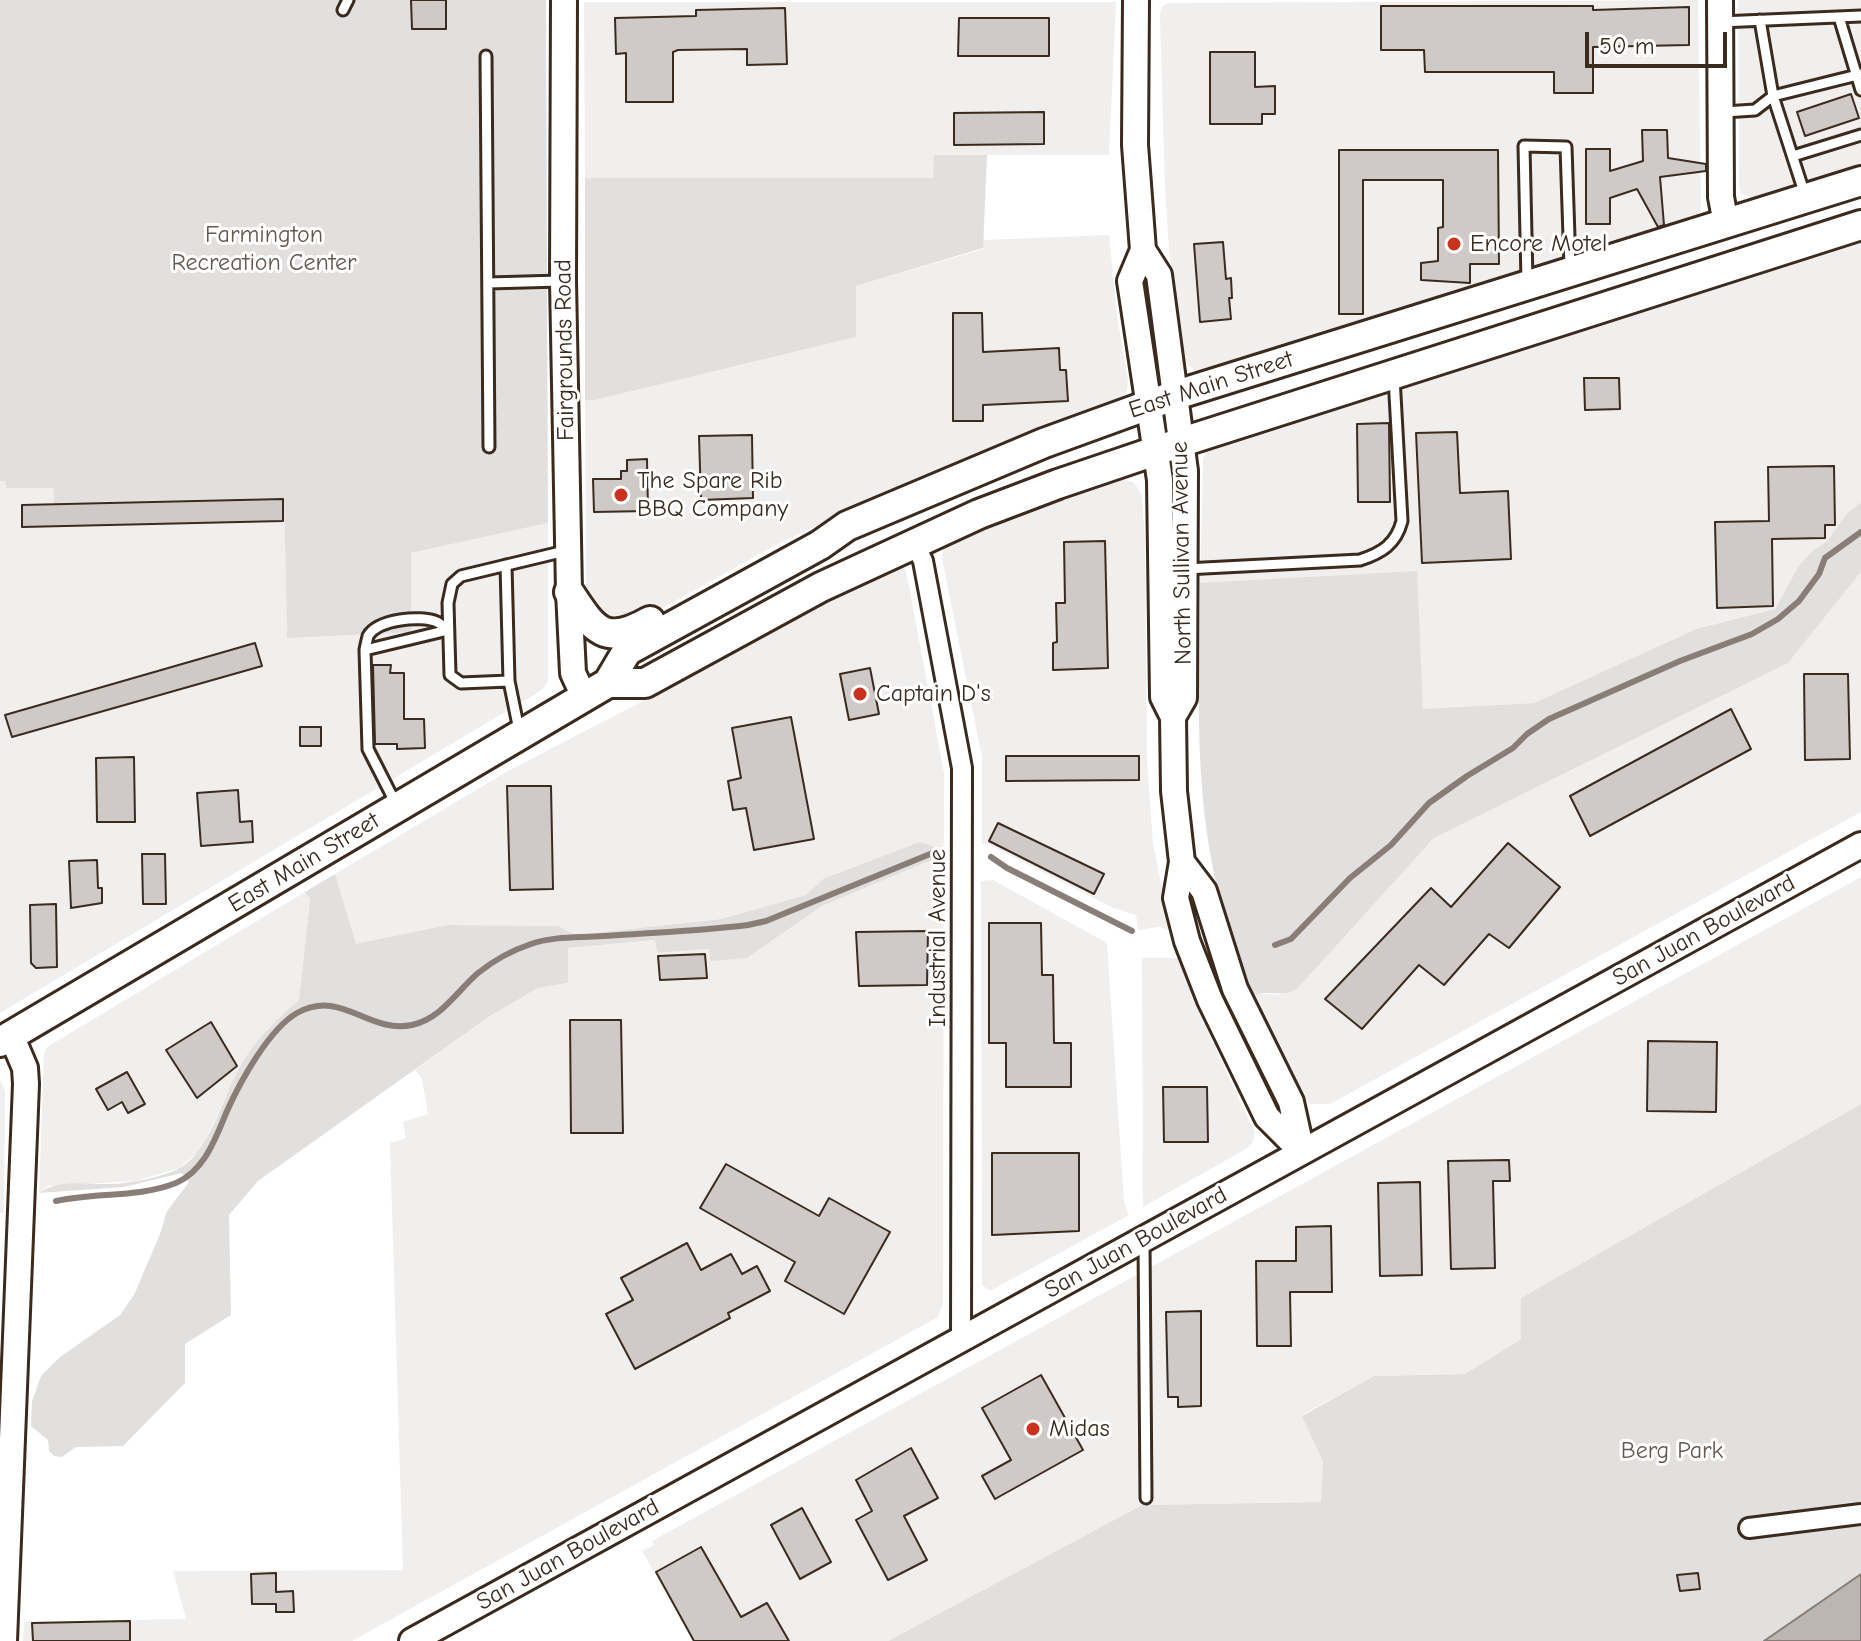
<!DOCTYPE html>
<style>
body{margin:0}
#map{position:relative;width:1861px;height:1641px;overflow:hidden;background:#fff;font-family:"Comic Neue",sans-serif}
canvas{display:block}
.scale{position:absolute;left:1585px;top:32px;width:142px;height:36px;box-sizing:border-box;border:4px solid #3b2a1e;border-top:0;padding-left:10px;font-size:24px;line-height:28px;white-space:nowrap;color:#3b2a1e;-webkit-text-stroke:6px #fff;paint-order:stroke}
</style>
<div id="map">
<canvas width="1861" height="1641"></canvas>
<div class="scale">50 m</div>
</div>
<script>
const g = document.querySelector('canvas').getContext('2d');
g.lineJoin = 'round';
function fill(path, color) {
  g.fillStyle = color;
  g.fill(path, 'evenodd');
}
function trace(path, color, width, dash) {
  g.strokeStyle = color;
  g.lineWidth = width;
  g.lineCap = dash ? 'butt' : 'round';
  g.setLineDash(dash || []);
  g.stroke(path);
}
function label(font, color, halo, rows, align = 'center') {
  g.font = font + ' "Comic Neue",sans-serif';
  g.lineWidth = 6;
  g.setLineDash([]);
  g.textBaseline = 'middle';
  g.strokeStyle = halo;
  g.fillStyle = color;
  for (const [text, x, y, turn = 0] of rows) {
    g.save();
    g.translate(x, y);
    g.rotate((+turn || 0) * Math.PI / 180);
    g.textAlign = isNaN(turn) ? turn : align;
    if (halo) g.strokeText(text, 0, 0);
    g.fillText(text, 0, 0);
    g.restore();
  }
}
const built = new Path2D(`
 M1698 0 1701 209 1697 218 1203 373 1197 372 1187 364 1183 357 1169 249 1165 189 1160 17 1161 8 1167 3Z
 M1738 0H1861V166L1755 199 1741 194 1739 187Z
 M584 2H1116L1109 155H934V178H585Z
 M1109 235 1117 316 1128 380 1127 390 1121 399 912 480 772 547 629 627 615 629 586 596 585 400H595L856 337V286L983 249V240Z
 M1861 240V502L1847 513 1828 540 1810 553 1798 567 1775 609 1696 629 1534 703 1423 710 1200 583 1203 460 1205 452 1211 448Z
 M1118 479 1134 482 1142 496 1145 539 1147 761 1153 843 1170 928 1167 929 1160 927 1138 930 1136 915 1111 907 988 844H982V757L942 559 943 549 949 544 1033 509Z
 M0 481H5L6 488H53L54 503 284 498 287 637 411 553 548 523V681L542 690 0 1013Z
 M898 568 905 569 909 586 944 773 943 1304 938 1317 352 1641H23L24 1622 186 1619 173 1571 403 1570 390 1143 406 1138 403 1122 428 1114 422 1079 415 1070 490 1016 538 988 568 983V948L656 940 657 953 709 949 711 960 747 958 822 906 927 862 939 861V854L934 847 823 879 806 895 721 919 575 935 558 926 448 925 356 945 335 874 508 771 668 688 799 616Z
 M1861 572V812L1330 1104H1310L1302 1094 1276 1048 1252 996 1259 993 1276 995 1297 989 1434 838 1788 663Z
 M1861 877V1104L1522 1298 1521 1339 1465 1374 1374 1376 1302 1415 1323 1462 1322 1502 1142 1505 888 1641H694L642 1551 654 1545 652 1541Z
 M993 880 1107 943 1124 1202 1129 1215 990 1291 982 1285 981 881Z
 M305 892 310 899 299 1001 267 1030 243 1061 201 1149 179 1168 136 1181 48 1186 39 1193 44 1053 47 1047Z
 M1142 958H1178L1195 1004 1255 1133 1252 1143 1246 1149 1143 1207Z
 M0 1080 5 1091 4 1213H0Z`);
const green = new Path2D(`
 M0 0H546L548 523 411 553V632L287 638 284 498 54 503 53 488H6L5 481H0Z
 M934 155H987L983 248 856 286V337L595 400H585V178H933Z
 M1861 502V572L1788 663 1434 838 1297 989C1281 998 1267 989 1252 996 1226 933 1209 867 1203 799 1196 728 1200 655 1200 583L1417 571 1423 709 1534 703 1696 629 1775 609 1798 567 1810 553 1828 540 1847 513Z
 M920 842 934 847 939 861 927 862 822 906 747 958 710 961 709 949 657 953 655 940 568 948V983L538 988 490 1016 258 1181 229 1215 231 1315 185 1344V1383L123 1446 76 1447 62 1457 54 1456 49 1451 48 1440 31 1426 32 1401 41 1376 60 1357 120 1315 134 1295 160 1234 167 1211 189 1182 182 1173 124 1187 39 1193C60 1178 87 1185 111 1184 133 1183 165 1177 183 1166 211 1147 224 1094 241 1065 255 1040 277 1019 299 1000L310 899 305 892 335 874 356 944 448 925 558 926 575 935 721 919 806 895 823 879Z
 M1861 1104V1641H888L1142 1505 1321 1502 1323 1462 1302 1416 1374 1376 1465 1374 1521 1339V1298Z`);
const water = new Path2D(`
 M1861 1574V1641H1764Z`);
const stream = new Path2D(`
 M991 857 1007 868 1132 931
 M1275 945 1291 939 1350 878 1391 845 1429 803 1467 776 1513 748 1527 734 1549 719 1680 661 1752 634 1778 619 1799 601 1819 574 1825 558 1861 532
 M56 1201C96 1192 138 1198 176 1183 205 1171 216 1137 227 1111 240 1082 269 1029 297 1013 342 988 367 1034 412 1025 442 1018 456 992 478 973 493 961 513 950 531 944 553 936 580 938 603 936 651 933 700 931 748 925L766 921 935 852`);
const building = new Path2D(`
 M411 0H446V29H412Z
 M1381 6H1593V10L1689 7V45L1593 47V93H1554V72H1425L1424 50H1381Z
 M785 8 787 64 747 65V49L678 50 673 52V102H626V53L616 54 615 18 696 16V10Z
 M959 18H1049V56H958Z
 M1210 52H1255V87L1275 86V114H1262V124H1210Z
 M1851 94 1859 118 1805 136 1797 112Z
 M1044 112V144L954 145V113Z
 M1642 130H1667L1668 158 1706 164V171L1660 177 1664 225 1658 227 1637 189 1610 198V224H1586V149H1610V171L1643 161Z
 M1339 150H1498L1499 264H1470V283L1421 280V263L1438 261V228L1443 227V180H1363V314H1339Z
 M1223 242 1226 279 1231 278 1232 298H1229L1231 319 1200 322 1194 244Z
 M953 313H982L983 352 1059 348 1060 370H1066L1068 401 983 405V421H953Z
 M1584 378H1619L1620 409 1585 410Z
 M1389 423 1390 502H1358L1357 424Z
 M1457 432 1460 493 1508 491 1511 559 1422 563 1416 433Z
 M752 435 753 498 701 500 699 436Z
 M647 459 648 511 594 512 593 479H621V471H627V460Z
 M1834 466 1835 525H1825V538L1772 539 1773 606 1717 608 1715 522 1769 521 1768 467Z
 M283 499V521L22 527V505Z
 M1105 541 1108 668 1053 670V643L1057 642 1056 603H1065L1064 542Z
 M255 643 262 666 12 737 5 715Z
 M373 665H391L390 673H404V719H424L425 748 397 749V744H375Z
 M870 668 879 714 849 720 840 674Z
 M1804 674H1848L1850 759 1805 760Z
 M1731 709 1751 749 1590 836 1570 796Z
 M791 717 814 839 754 850 746 808 733 810 728 781 741 778 732 728Z
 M300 727H321V746H300Z
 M1006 756H1139V780L1006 781Z
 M134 757 135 822H97L96 758Z
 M507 786H551L553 889 510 890Z
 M238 790 240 822 252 821 253 842 201 846 197 793Z
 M998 823 1104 874 1094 894 989 841Z
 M1508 843 1560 887 1509 948 1489 934 1444 985 1419 965 1362 1029 1325 999 1431 888 1451 907Z
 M142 854H165L166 904H143Z
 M97 860 98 888H102V903L71 908 69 861Z
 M56 904 57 967 36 968 31 963 30 905Z
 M989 923H1041L1042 975H1053L1054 1043H1071V1087H1006V1043H989Z
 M928 931 927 985 859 986 856 932Z
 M705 954 707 978 660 980 658 956Z
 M570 1020H621L623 1133H571Z
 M211 1022 237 1066 197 1098 166 1050Z
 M1648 1041 1717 1042 1716 1112 1647 1111Z
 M127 1072 145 1104 128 1113 122 1102 108 1110 96 1089Z
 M1163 1087H1207L1208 1142H1164Z
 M992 1153H1079V1231L992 1235Z
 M1509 1160 1510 1181H1493L1495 1268 1451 1269 1448 1161Z
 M726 1164 819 1216 829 1198 890 1232 844 1314 785 1281 795 1262 700 1208Z
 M1420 1182 1422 1275 1380 1276 1378 1183Z
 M1331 1226 1332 1292H1290L1291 1346H1257L1256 1261H1296V1227Z
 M687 1243 701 1270 731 1254 742 1274 757 1266 770 1291 728 1313 730 1318 635 1369 606 1314 633 1300 621 1278Z
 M1201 1311V1406L1178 1407V1397H1168L1166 1312Z
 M1041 1375 1083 1450 995 1499 982 1476 1011 1460 982 1408Z
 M911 1448 938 1498 904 1516 927 1560 888 1580 856 1520 872 1511 856 1480Z
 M802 1508 831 1562 800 1579 771 1525Z
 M701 1547 741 1617 767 1603 789 1641H694L656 1572Z
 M276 1573V1592L293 1591 294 1612H276V1604H252L251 1574Z
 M1698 1573 1700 1589 1680 1591 1677 1575Z
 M130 1621V1641H33L32 1623Z`);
const lane = new Path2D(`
 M343 10 348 0
 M1839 17 1861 90
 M1760 20 1773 96 1805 195
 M1720 22 1861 16
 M486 56 489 447
 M1724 112 1755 110 1773 96 1861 74
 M1793 156 1861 135
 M1527 281 1524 146 1566 147 1570 267
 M488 283 561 281
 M506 565 509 681
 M1185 569 1360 560C1382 553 1396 544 1402 521L1394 377
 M365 650C365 648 368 637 368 636 378 619 421 615 437 622 441 624 444 627 448 630
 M519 730 509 681 461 683 450 675 448 603 452 584 461 576 565 551
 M396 804 368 749 365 650 448 630
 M1144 1242 1146 1498`);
const street = new Path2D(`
 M914 542 923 561 962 768 961 1340
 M1749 1528 1861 1514`);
const secondary = new Path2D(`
 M564 0 563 281 569 592 573 673 584 697
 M1136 0 1135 145 1143 250 1130 281 1160 480 1163 697 1173 717 1174 791 1182 862 1176 898 1187 941 1210 1000 1267 1117 1302 1152
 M1720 0 1721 197 1726 224
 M1143 250 1159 275 1185 471 1184 698 1173 717
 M1182 862 1204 891 1235 989 1291 1102 1302 1152
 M4 1641 26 1084 25 1068 11 1035
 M412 1641 1861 845`);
const primary = new Path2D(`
 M569 592C594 630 604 647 650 621
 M608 683H645L821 587 979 514 1058 484 1182 442 1861 225
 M0 1042 608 683 627 651 820 545 847 526 1044 443 1176 395 1861 181`);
const markers = [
 [1454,244,8,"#c8321e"],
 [621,495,8,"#c8321e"],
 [860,694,8,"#c8321e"],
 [1033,1429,8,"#c8321e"]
];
const parkNames = [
 ["Farmington",264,235],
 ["Recreation Center",264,263],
 ["Berg Park",1672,1451]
];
const poiNames = [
 ["Encore Motel",1470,244],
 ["The Spare Rib",637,481],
 ["BBQ Company",637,509],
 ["Captain D's",876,694],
 ["Midas",1049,1429]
];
const streetNames = [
 ["Fairgrounds Road",565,350,-91],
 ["East Main Street",1211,385,-18],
 ["North Sullivan Avenue",1182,553,-91],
 ["East Main Street",304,863,-31],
 ["San Juan Boulevard",1704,931,-29],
 ["Industrial Avenue",938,938,-90],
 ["San Juan Boulevard",1136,1243,-29],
 ["San Juan Boulevard",568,1555,-29]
];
fill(built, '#f1efee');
fill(green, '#e2e0de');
fill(water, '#bcb6b3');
trace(water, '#887e77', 2);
trace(stream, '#887e77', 6);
fill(building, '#cfcac7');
trace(building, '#3b2a1e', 2);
trace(lane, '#3b2a1e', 15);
trace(street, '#3b2a1e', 24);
trace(secondary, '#3b2a1e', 30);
trace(primary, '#3b2a1e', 34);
trace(lane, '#fff', 9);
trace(street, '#fff', 18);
trace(secondary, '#fff', 24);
trace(primary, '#fff', 28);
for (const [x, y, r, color] of markers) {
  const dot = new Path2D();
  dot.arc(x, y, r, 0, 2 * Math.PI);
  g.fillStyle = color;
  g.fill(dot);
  trace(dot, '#fff', 3);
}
label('24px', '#65584e', '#fff', parkNames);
label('24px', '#3b2a1e', '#fff', poiNames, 'left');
label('24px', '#3b2a1e', '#fff', streetNames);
</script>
